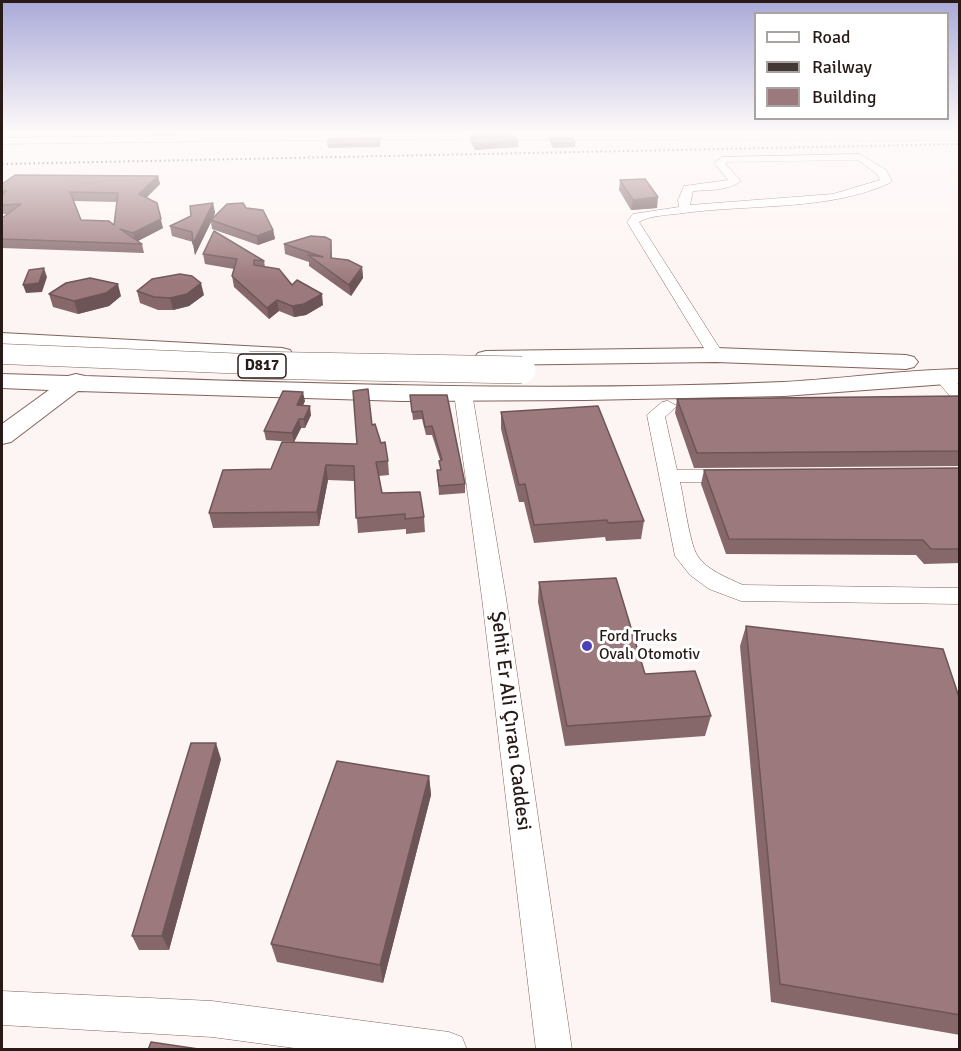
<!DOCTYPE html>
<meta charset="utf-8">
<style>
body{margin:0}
#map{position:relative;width:961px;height:1051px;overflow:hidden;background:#fdf5f3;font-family:Signika,sans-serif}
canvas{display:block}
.frame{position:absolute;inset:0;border:3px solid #281b17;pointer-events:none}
.legend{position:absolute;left:754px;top:12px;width:195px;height:108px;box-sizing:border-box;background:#fff;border:2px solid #a9a4a2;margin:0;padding:8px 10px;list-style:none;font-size:18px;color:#281b17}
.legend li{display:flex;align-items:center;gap:12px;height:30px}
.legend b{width:30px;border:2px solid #a9a4a2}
</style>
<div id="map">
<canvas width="961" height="1051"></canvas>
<div class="frame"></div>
<ul class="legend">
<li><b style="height:8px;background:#fff"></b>Road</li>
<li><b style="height:8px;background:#443834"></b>Railway</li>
<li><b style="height:16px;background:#9c797c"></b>Building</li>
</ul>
</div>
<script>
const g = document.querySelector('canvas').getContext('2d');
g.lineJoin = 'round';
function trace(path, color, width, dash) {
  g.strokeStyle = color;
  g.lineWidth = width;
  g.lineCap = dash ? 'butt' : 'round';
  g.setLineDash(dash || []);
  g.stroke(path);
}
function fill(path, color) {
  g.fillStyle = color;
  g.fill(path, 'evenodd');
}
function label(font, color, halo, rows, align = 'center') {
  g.font = font + ' Signika,sans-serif';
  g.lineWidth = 6;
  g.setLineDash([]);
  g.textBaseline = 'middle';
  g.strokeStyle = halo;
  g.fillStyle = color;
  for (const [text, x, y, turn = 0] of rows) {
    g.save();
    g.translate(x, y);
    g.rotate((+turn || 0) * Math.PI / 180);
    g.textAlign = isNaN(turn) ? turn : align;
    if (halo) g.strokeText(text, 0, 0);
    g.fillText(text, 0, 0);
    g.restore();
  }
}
const minor = new Path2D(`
 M375 133 960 134V140L407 139 2 144V138Z
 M860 154 886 170 892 181 890 183C829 211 751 204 684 213 671 215 650 215 639 222L724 355 716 360 710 358 627 222 633 214 679 207 678 200 684 186 728 180 714 163 722 157ZM858 160 877 174 880 180 833 194 690 205 693 191C708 190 728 191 741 181L725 164 728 162Z
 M942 372 948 373 960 386V402L954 401 934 377Z
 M463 388 472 393 506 598 572 1050H536L482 598 454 393Z
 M668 401 677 406 665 417 677 470H731L741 476 731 482H680C684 499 689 541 697 555 706 570 728 578 743 585L960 588V604L741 601 709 589 690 575 675 556 647 415 662 402Z
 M2 991 212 1001 449 1032 462 1037 467 1050H309L212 1037 2 1025Z`);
const highway = new Path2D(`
 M2 333 282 348 290 350 293 355 290 360 282 362 2 347Z
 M716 348 906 355 914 357 918 362 914 367 906 369 716 362 486 365 478 363 474 358 478 353 486 351Z
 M960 369V383L784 396 585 400 402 401 78 391 11 442 2 444V424L49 390 2 388V374L68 376 76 374 85 376C318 384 551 392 783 382 842 379 901 370 960 369Z`);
const rail = new Path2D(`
 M2 164 960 144`);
const highwayBridgeFar1 = new Path2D(`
 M2 354 298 366`);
const highwayBridge = new Path2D(`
 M249 365 522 370`);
const wall = new Path2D(`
 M470 136 518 141V147L475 150 470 141Z
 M380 138V147L328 148V139Z
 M550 138 575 143V147L553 148 550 142Z
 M158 176 160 184 146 198 163 228 138 241 142 244 144 253 2 248V218L7 214H2V184ZM74 201 117 202 114 225 81 220Z
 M620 180 657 208 631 210 619 190Z
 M213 203 215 213 213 218 246 208 273 230 275 239 258 245 212 229 211 222 195 255 193 242 172 236 170 226 191 216Z
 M331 240 332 258 362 267 363 278 351 296 309 266V262L285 254 284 244Z
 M203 254 264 261 265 267 323 305 306 315 294 317 279 311 269 319 234 287 232 276 234 269 205 264Z
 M137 291 204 295 189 306 173 310H158L140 303Z
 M49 294 121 296 109 306 78 314 53 307Z
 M410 395H447L465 484V493L439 495 437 470H440V460L432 435H426L422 419 413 420Z
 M960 396V466L694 468 675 413 677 399Z
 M305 401 303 405 311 415 305 428H301L294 442 266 440 264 431Z
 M501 412 644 521 641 539 606 541 605 537 534 543 524 502H519L501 429Z
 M372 425 388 461 389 475 379 476 382 493 424 517 425 532 406 534V529L358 533 354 481 328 480 319 526 213 528 209 513 271 469 357 444Z
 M960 468V563L924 564 916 555 726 554 701 484 704 470Z
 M539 582 645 674 711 716 705 736 565 746 538 602Z
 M746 626 960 700V1035L771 1002 740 646Z
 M221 759 169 950H139L132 936Z
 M429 776 431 795 383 983 277 962 271 944Z`);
const shadedWall = new Path2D(`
 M497 142V147L475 150V144Z
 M158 176 160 184 141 203 139 194Z
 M658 197 657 208 631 210 633 200Z
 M157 203 163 228 136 242 133 233Z
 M213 203 215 213 212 220H211V222L195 255 193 244Z
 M273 230 275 239 258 245 257 236Z
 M362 267 363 278 351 296 349 285Z
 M44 268 47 277 42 292 26 293 23 285Z
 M201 283 204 295 189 306 173 310 170 298Z
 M118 284 121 296 109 306 78 314 74 301Z
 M322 294 323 305 306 315 294 317 292 306Z
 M277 300 279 311 269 319 267 308Z
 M303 392 305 401 299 414 297 405Z
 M310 406 311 415 305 428 304 419Z
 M299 419 301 428 294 442 292 433Z
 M326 465 328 480 319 526 317 512Z
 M216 743 221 759 169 950 162 936Z
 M429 776 431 795 383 983 380 965Z`);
const building = new Path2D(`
 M470 136H514L518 141 475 144Z
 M380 138 379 144 328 145V139Z
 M550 138H572L575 143 553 144Z
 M15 175 158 176 139 194 157 203 161 219 133 233 120 229 142 244 2 239V218L21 204 2 205V196L6 191H2V184ZM70 192 118 193 114 225 109 221 81 220Z
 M645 179 658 197 633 200 620 180Z
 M213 203 193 244 192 232 170 226 191 216 190 206Z
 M243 203 246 208 263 210 273 230 257 236 211 220 227 204Z
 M214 231 264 261 254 260V265L279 269 292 285 297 280 322 294 304 304 292 306 277 300 267 308 232 276 237 259 203 254Z
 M311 236 325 237 331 240V258L348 260 362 267 349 285 308 255 323 257 284 244Z
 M44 268 39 283 23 285 29 270Z
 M180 274 192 276 201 283 187 294 170 298 154 297 137 291 152 279Z
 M90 278 118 284 106 293 74 301 49 294 66 283Z
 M368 389 372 425 375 424 381 443 385 442 388 461 376 462 382 493 420 492 424 517 405 519V514L356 518 354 466 326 465 317 512 209 513 223 470 271 469 282 442 357 444 353 391Z
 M283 391 303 392 297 405 310 406 304 419H299L292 433 264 431Z
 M410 395H447L465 484 439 486 437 470H441L439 461 442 460 432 426 425 427 422 411 412 412Z
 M960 396V451L697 453 677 399Z
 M598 406 644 521 608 523 607 520 534 525 525 484 519 485 501 412Z
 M960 468V549H931L923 540 729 539 704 470Z
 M616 578 645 674 695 671 711 716 567 726 539 582Z
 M746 626 943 649 960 700V1015L780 984Z
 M191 743H216L162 936H132Z
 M337 761 429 776 380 965 271 944Z
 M151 1042 205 1050H148Z`);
const markers = [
 [587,646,6,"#4b40b7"]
];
const shields = [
 [262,366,48]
];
const shieldNames = [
 ["D817",262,366]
];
const poiNames = [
 ["Ford Trucks",599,637],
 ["Ovalı Otomotiv",599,655]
];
const nearStreetnames = [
 ["Şehit Er Ali Çıracı Caddesi",510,721,83]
];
trace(minor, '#83635a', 1);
trace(highway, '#83635a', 2);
fill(minor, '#fff');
fill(highway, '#fff');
trace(rail, '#443834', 2, [1.5, 3]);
trace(highwayBridgeFar1, '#83635a', 21, []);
trace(highwayBridge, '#83635a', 28, []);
trace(highwayBridgeFar1, '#fff', 20);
trace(highwayBridge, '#fff', 27);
fill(wall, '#86686b');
fill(shadedWall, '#6d5557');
fill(building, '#9c797c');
trace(building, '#6d5557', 1.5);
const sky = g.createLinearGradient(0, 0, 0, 281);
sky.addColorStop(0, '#a9a9d8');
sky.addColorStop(0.47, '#fefafa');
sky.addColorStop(1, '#fefafa00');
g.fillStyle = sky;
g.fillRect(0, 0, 961, 281);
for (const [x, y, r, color] of markers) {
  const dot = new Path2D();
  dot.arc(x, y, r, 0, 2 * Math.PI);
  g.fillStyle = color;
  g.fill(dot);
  trace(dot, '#fff', 2);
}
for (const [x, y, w] of shields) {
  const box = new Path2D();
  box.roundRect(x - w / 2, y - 12, w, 24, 4.5);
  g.fillStyle = '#fff';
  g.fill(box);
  trace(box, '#281b17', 1.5);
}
label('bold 15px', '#281b17', null, shieldNames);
label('16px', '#281b17', '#fff', poiNames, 'left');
label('20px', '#281b17', '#fff', nearStreetnames);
</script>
